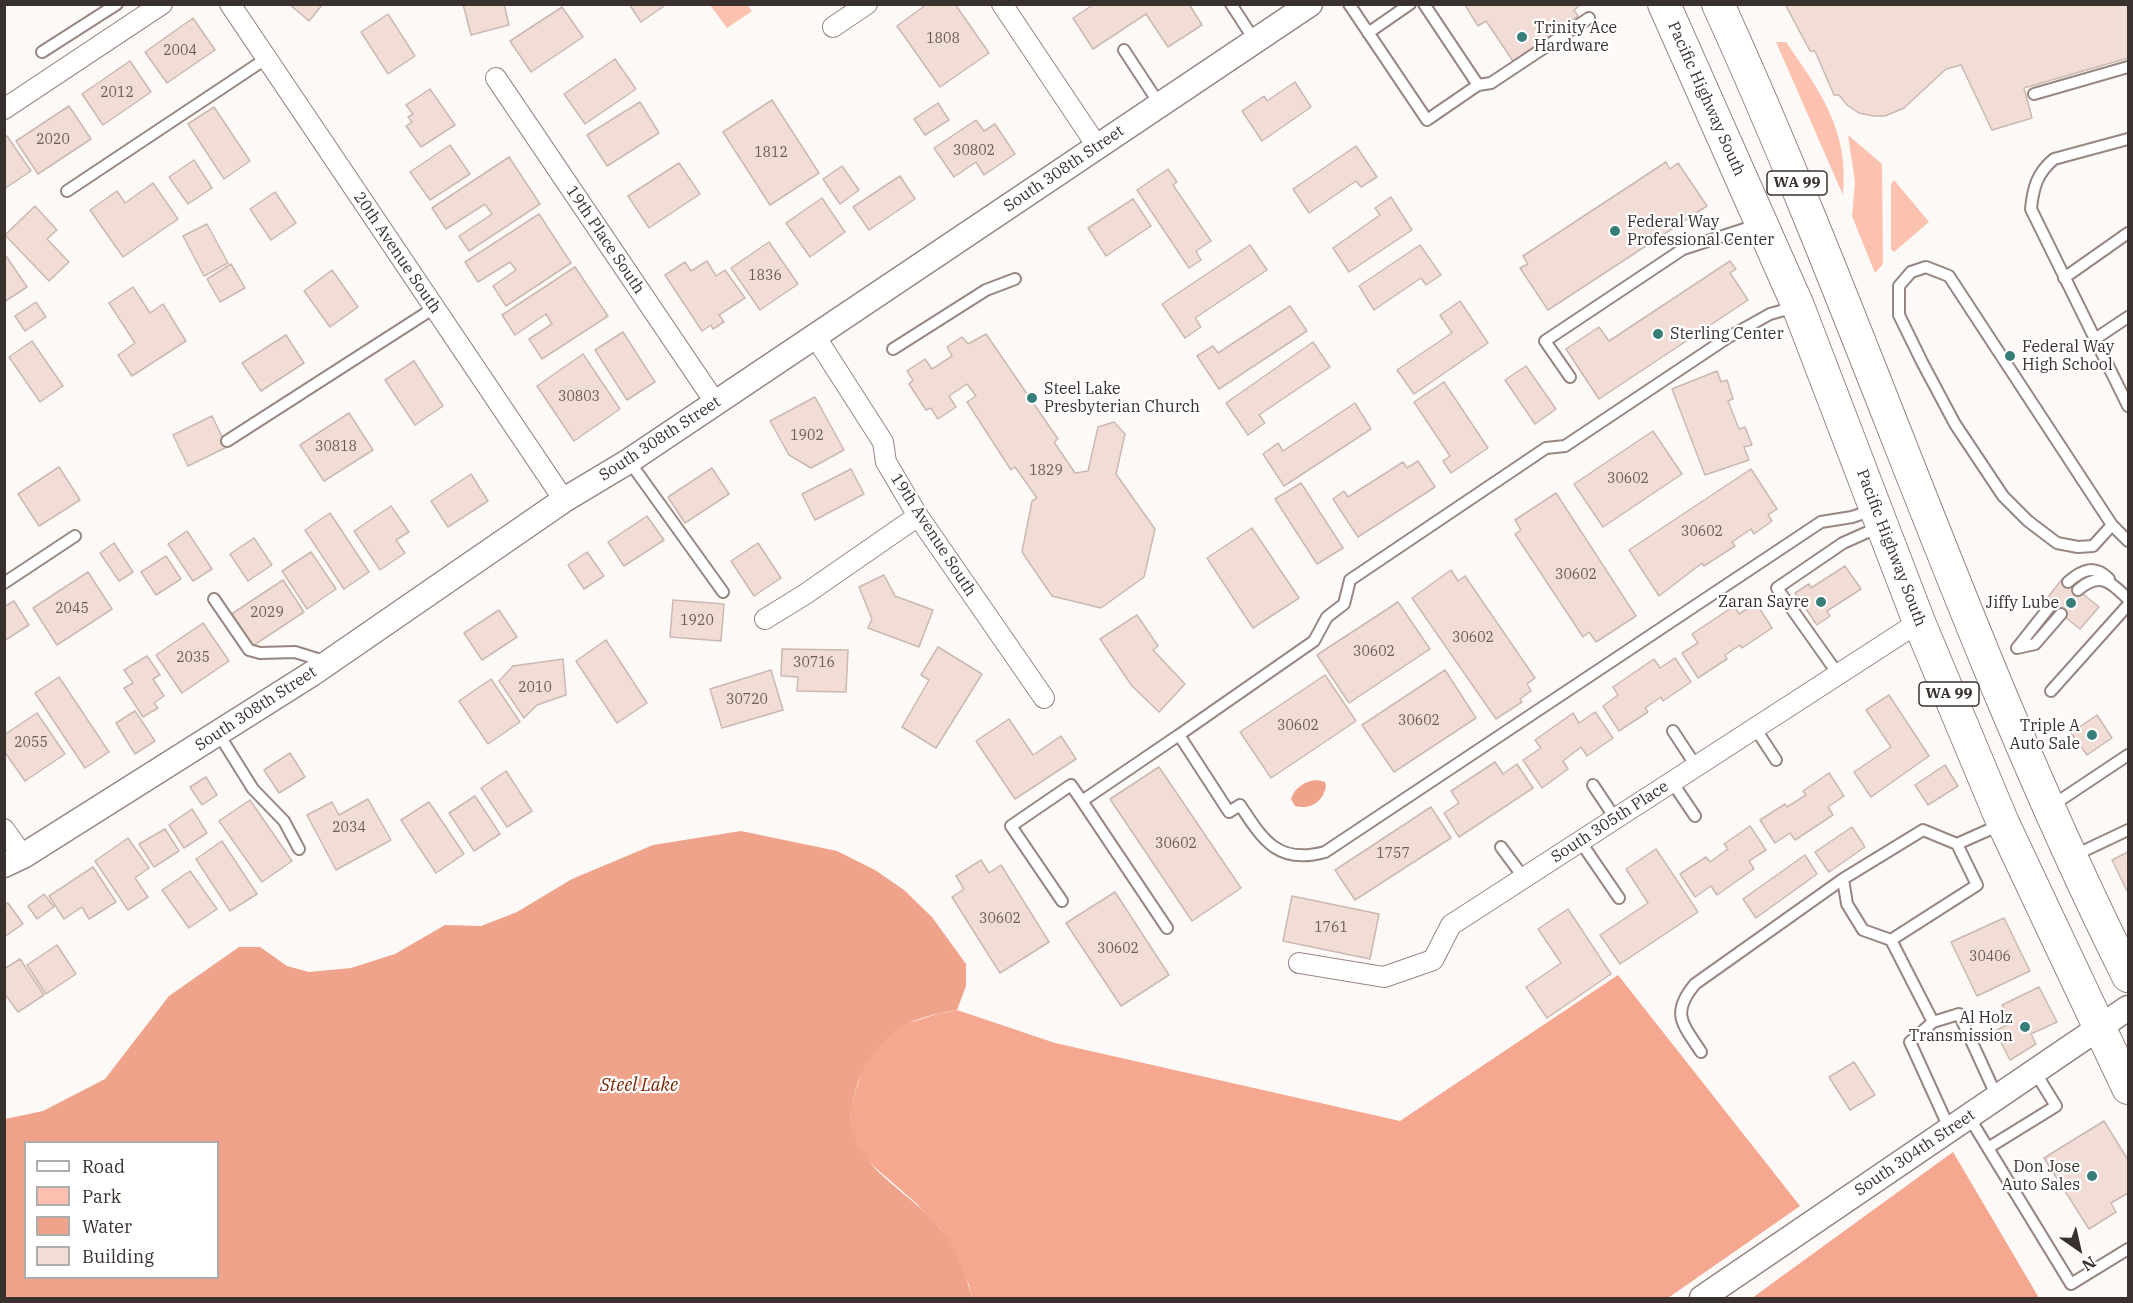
<!DOCTYPE html>
<style>
body{margin:0}
#map{position:relative;width:2133px;height:1303px;overflow:hidden;background:#fdf9f7;font-family:"IBM Plex Serif",serif}
canvas{display:block}
.frame{position:absolute;inset:0;border:6px solid #38312e;pointer-events:none}
.legend{position:absolute;left:24px;top:1141px;width:195px;height:138px;box-sizing:border-box;background:#fff;border:2px solid #afadab;margin:0;padding:8px 10px;list-style:none;font-size:18px;color:#38312e}
.legend li{display:flex;align-items:center;gap:12px;height:30px}
.legend b{width:30px;border:2px solid #afadab}
.north{position:absolute;left:2049px;top:1219px;width:60px;height:60px;-webkit-text-stroke:4px #fff;paint-order:stroke;rotate:146deg;font-size:16px;font-weight:700;line-height:24px;text-align:center;color:#38312e}
.north::after{content:'';display:block;margin:auto;width:21px;height:27px;background:#38312e;clip-path:polygon(50% 0,100% 100%,50% 72%,0 100%)}
</style>
<div id="map">
<canvas width="2133" height="1303"></canvas>
<div class="frame"></div>
<ul class="legend">
<li><b style="height:8px;background:#fff"></b>Road</li>
<li><b style="height:16px;background:#fcc2af"></b>Park</li>
<li><b style="height:16px;background:#efa38a"></b>Water</li>
<li><b style="height:16px;background:#f1ddd6"></b>Building</li>
</ul>
<div class="north">N</div>
</div>
<script>
const g = document.querySelector('canvas').getContext('2d');
g.lineJoin = 'round';
function fill(path, color) {
  g.fillStyle = color;
  g.fill(path, 'evenodd');
}
function trace(path, color, width, dash) {
  g.strokeStyle = color;
  g.lineWidth = width;
  g.lineCap = dash ? 'butt' : 'round';
  g.setLineDash(dash || []);
  g.stroke(path);
}
function label(font, color, halo, rows, align = 'center') {
  g.font = font + ' "IBM Plex Serif",serif';
  g.lineWidth = 4.5;
  g.setLineDash([]);
  g.textBaseline = 'middle';
  g.strokeStyle = halo;
  g.fillStyle = color;
  for (const [text, x, y, turn = 0] of rows) {
    g.save();
    g.translate(x, y);
    g.rotate((+turn || 0) * Math.PI / 180);
    g.textAlign = isNaN(turn) ? turn : align;
    if (halo) g.strokeText(text, 0, 0);
    g.fillText(text, 0, 0);
    g.restore();
  }
}
const green = new Path2D(`
 M710 5H747L752 11 727 28Z
 M1776 42H1786C1821 93 1849 130 1843 195Z
 M1848 135 1882 164 1883 264 1875 273 1852 216 1855 182Z
 M1894 180 1929 222 1894 252 1891 249V184Z`);
const forest = new Path2D(`
 M1618 975 1800 1206 1668 1298H972L969 1285 942 1230 916 1203 863 1157 851 1132 850 1108 863 1068 879 1043 900 1026 937 1014 957 1010 1055 1043 1400 1121Z
 M1953 1152 2039 1298H1752Z`);
const water = new Path2D(`
 M1317 780 1325 782 1326 786C1323 802 1311 810 1295 806L1291 799C1295 787 1305 781 1317 780Z
 M741 831 837 851 875 870 904 890 932 917 966 964V986L957 1010C916 1017 889 1026 867 1063 861 1072 858 1082 855 1092 832 1159 905 1185 940 1228 953 1243 968 1280 972 1298H5V1119L43 1111 105 1079 169 996 239 947H260L287 966 309 972 351 968 395 954 445 925 481 926 517 912 572 879 653 845ZM26 1142H218V1278H26Z`);
const building = new Path2D(`
 M289 4H323L309 21Z
 M463 4H504L509 25 471 35Z
 M629 4H667L641 22Z
 M927 4H955L989 53 940 87 897 26Z
 M1094 4H1189L1202 25 1168 47 1146 14 1093 49 1073 18Z
 M1581 4 1574 10 1578 16 1513 61 1486 21 1478 26 1465 5Z
 M1785 4H2128V58L2024 88 2032 118 1992 130 1961 65 1946 69 1904 108 1885 116H1873L1859 113 1847 105 1839 95H1834L1815 51H1810Z
 M562 7 583 37 531 72 510 41Z
 M388 14 415 56 388 74 361 32Z
 M193 18 215 50 167 83 145 52Z
 M615 59 636 89 585 124 564 94Z
 M130 61 151 92 103 125 82 94Z
 M1295 82 1311 107 1262 141 1242 111 1264 96 1267 101Z
 M430 89 455 125 421 147 406 126 412 122 408 117 413 114 406 105Z
 M772 100 819 173 770 205 723 132Z
 M640 102 659 133 607 166 587 135Z
 M938 103 949 120 925 135 914 119Z
 M69 106 91 139 38 174 16 141Z
 M214 107 250 161 224 179 188 124Z
 M976 120 984 131 995 124 1015 154 984 175 976 162 954 177 934 148Z
 M7 136 31 171 4 189V138Z
 M450 145 470 174 430 200 410 172Z
 M1356 146 1377 177 1361 187 1356 181 1309 213 1293 189Z
 M509 157 540 204 469 251 459 236 492 214 485 204 446 229 432 208Z
 M194 160 212 188 188 204 169 177Z
 M1666 162 1670 169 1678 163 1707 206 1548 310 1520 268 1528 264 1523 256Z
 M679 163 700 194 649 228 628 196Z
 M842 166 859 190 840 204 823 179Z
 M1168 169 1177 182 1173 185 1211 241 1196 251 1201 260 1189 268 1137 190Z
 M900 176 915 199 869 230 853 207Z
 M153 183 178 219 123 257 90 210 117 191 125 203Z
 M275 192 296 223 271 240 250 209Z
 M1391 197 1412 230 1349 272 1333 248 1380 215 1375 208Z
 M822 198 845 232 810 257 786 223Z
 M1133 199 1151 226 1106 256 1088 228Z
 M35 206 57 230 47 239 69 262 49 281 5 235Z
 M539 214 571 263 506 306 493 286 516 270 510 262 478 282 465 262Z
 M207 224 228 263 204 276 183 236Z
 M769 242 798 284 760 310 731 268Z
 M1250 245 1267 270 1195 318 1201 327 1185 338 1162 304Z
 M1420 245 1441 275 1426 285 1421 278 1374 310 1359 286Z
 M6 256 27 287 4 302V257Z
 M707 261 716 276 725 270 745 298 719 315 724 322 713 329 711 325 702 331 665 275 685 262 691 271Z
 M1730 261 1736 269 1730 273 1748 300 1599 399 1566 349 1599 327 1609 341Z
 M231 264 245 288 220 302 207 279Z
 M575 267 608 316 542 359 529 339 552 324 546 314 515 335 502 315Z
 M332 270 358 307 330 327 304 291Z
 M133 287 150 313 163 304 186 341 132 376 118 355 135 343 109 303Z
 M1460 301 1488 343 1414 394 1397 370 1452 333 1440 315Z
 M36 302 46 317 25 331 15 316Z
 M1290 306 1307 331 1219 389 1197 356 1213 346 1218 353Z
 M623 332 655 382 627 400 595 350Z
 M986 334 1058 439 1054 442 1075 473 1088 471 1098 427 1114 422 1125 434 1116 474 1155 529 1144 577 1101 608 1052 596 1022 552 1032 501 1037 498 1015 467 1011 470 967 402 976 396 967 384 949 396 956 407 938 419 931 408 926 410 909 384 913 380 907 371 925 359 932 369 952 356 947 347 962 337 968 344Z
 M286 335 304 363 261 391 242 363Z
 M32 341 63 386 40 402 9 357Z
 M1313 342 1330 367 1259 415 1265 423 1248 435 1226 403Z
 M583 354 620 409 574 441 537 386Z
 M414 361 443 406 415 425 385 380Z
 M1526 366 1556 409 1535 424 1505 380Z
 M1717 371 1721 382 1727 380 1733 399 1728 401 1739 429 1745 427 1752 445 1744 447 1749 460 1705 475 1672 389Z
 M1444 382 1488 448 1451 473 1443 461 1450 456 1414 402Z
 M815 397 844 450 811 468 789 455 770 421Z
 M1355 403 1371 429 1284 486 1263 454 1278 443 1283 451Z
 M349 413 373 450 324 481 300 445Z
 M212 416 227 447 188 466 173 435Z
 M1653 431 1682 474 1603 527 1574 484Z
 M1418 461 1435 487 1358 537 1333 499 1344 491 1348 497 1403 462 1407 468Z
 M59 467 80 500 39 526 18 494Z
 M712 468 729 494 685 523 668 497Z
 M851 469 864 494 815 520 802 494Z
 M1751 469 1777 509 1768 515 1772 521 1754 534 1751 529 1732 542 1735 546 1704 566 1702 563 1659 596 1629 550Z
 M471 474 488 501 448 527 431 501Z
 M1301 483 1343 548 1317 564 1275 499Z
 M1556 493 1636 616 1596 642 1589 632 1583 637 1515 534 1521 530 1515 520Z
 M391 506 409 532 396 540 405 553 380 570 354 531Z
 M330 513 369 572 344 589 305 530Z
 M647 516 664 540 624 566 608 542Z
 M1252 528 1299 598 1253 628 1207 558Z
 M187 531 212 569 193 581 168 544Z
 M254 538 272 565 248 581 230 554Z
 M114 543 133 572 119 581 100 553Z
 M758 543 781 578 754 596 731 561Z
 M311 552 336 589 307 609 282 571Z
 M587 552 604 576 584 589 568 565Z
 M166 556 181 579 156 595 141 572Z
 M1845 566 1861 589 1827 611 1830 616 1817 625 1795 593 1809 584 1811 588Z
 M1451 570 1458 581 1465 576 1535 678 1527 684 1531 691 1520 699 1522 702 1496 719 1412 598Z
 M88 572 112 609 57 645 33 608Z
 M884 575 895 596 933 610 919 647 868 628 872 619 859 587Z
 M2063 578 2099 607 2080 629 2045 601Z
 M283 580 304 612 251 647 230 615Z
 M673 600 724 604 721 641 670 637Z
 M14 601 29 625 4 641V607Z
 M1398 602 1430 649 1349 703 1317 655Z
 M1756 603 1772 628 1742 648 1740 645 1725 655 1727 659 1698 678 1682 653 1698 643 1692 634 1734 606 1739 614Z
 M499 610 517 637 482 660 464 633Z
 M1137 615 1158 646 1153 650 1185 684 1159 712 1132 686 1100 639Z
 M203 623 229 661 182 693 156 655Z
 M606 640 647 703 617 723 576 661Z
 M938 647 982 674 936 748 902 727 929 680 921 675Z
 M782 649 848 650 846 692 797 691 798 677 781 676Z
 M147 656 160 675 153 679 164 696 154 703 158 708 143 717 124 688 133 683 124 670Z
 M1675 658 1691 682 1663 701 1661 697 1645 708 1648 712 1619 731 1603 706 1618 695 1613 687 1654 659 1660 668Z
 M563 659 566 695 537 705 524 718 499 681 513 666Z
 M771 670 783 710 722 728 710 689Z
 M1445 670 1476 718 1394 772 1362 725Z
 M1325 675 1356 721 1271 778 1240 732Z
 M59 677 109 752 85 768 35 693Z
 M491 679 520 722 488 744 459 701Z
 M1889 695 1929 756 1871 797 1854 772 1891 747 1866 710Z
 M135 711 155 741 135 754 116 723Z
 M1595 712 1613 738 1587 756 1581 747 1563 761 1568 769 1542 788 1523 760 1541 748 1535 740 1573 713 1579 723Z
 M37 713 65 754 25 781 4 751V735Z
 M2097 715 2112 738 2087 755 2071 733Z
 M1009 719 1033 755 1061 736 1076 759 1015 799 976 741Z
 M290 753 305 777 279 793 264 770Z
 M1495 762 1503 774 1517 764 1533 788 1459 837 1444 813 1459 803 1451 791Z
 M1945 765 1958 786 1928 805 1915 785Z
 M1159 767 1241 888 1192 921 1110 799Z
 M506 771 532 811 507 827 481 788Z
 M1829 773 1844 796 1828 807 1833 815 1795 840 1790 833 1775 843 1760 820 1785 804 1787 807 1806 795 1803 791Z
 M206 777 217 795 202 805 190 787Z
 M475 796 500 834 474 851 449 813Z
 M368 799 391 840 336 870 307 815 332 802 339 815Z
 M250 800 292 861 262 882 219 821Z
 M429 802 464 854 436 873 401 820Z
 M1431 807 1451 838 1355 900 1335 870Z
 M192 809 207 833 184 848 169 825Z
 M1750 826 1766 850 1749 861 1754 869 1717 895 1711 886 1695 897 1680 874 1706 857 1710 862 1728 849 1724 844Z
 M1852 827 1865 847 1829 872 1815 852Z
 M165 829 179 851 154 867 139 844Z
 M128 838 149 868 135 878 148 897 128 910 95 861Z
 M222 841 257 894 230 911 196 859Z
 M1656 849 1698 912 1620 964 1600 935 1648 903 1626 869Z
 M2128 852V891H2127L2112 860Z
 M1805 855 1817 874 1756 918 1743 899Z
 M981 860 989 873 1001 865 1049 942 1000 973 952 897 964 889 956 876Z
 M93 867 116 902 89 919 82 907 64 919 49 896Z
 M190 871 217 909 189 928 162 890Z
 M1115 892 1169 975 1121 1006 1066 923Z
 M44 894 54 907 37 919 28 906Z
 M1292 896 1379 914 1370 959 1283 941Z
 M8 903 23 924 4 937V905Z
 M1568 909 1611 974 1547 1018 1526 987 1561 963 1538 929Z
 M2004 918 2030 971 1977 996 1951 942Z
 M57 945 76 974 46 994 27 965Z
 M20 959 44 995 18 1012 4 993V969Z
 M2039 987 2057 1022 2031 1034 2036 1044 2010 1060 1995 1031 2011 1023 2002 1005Z
 M1854 1062 1875 1095 1850 1110 1829 1077Z
 M2104 1121 2128 1160V1193L2111 1203 2116 1212 2089 1229 2044 1158Z`);
const service = new Path2D(`
 M1231 4 1255 41
 M1349 4 1427 120 1478 85 1424 4
 M1368 33 1410 4
 M1124 50 1160 105
 M42 52 117 4
 M1478 85 1491 83 1589 18
 M2034 94 2128 67
 M2128 139 2054 159C2037 173 2033 188 2031 209L2128 406
 M67 191 267 58
 M2064 278 2128 233
 M1795 307 1770 314 1727 338 1565 446 1546 448 1350 580 1344 604 1327 617 1314 641 1179 735 1229 812 1240 805C1263 840 1278 865 1325 852L1821 522 1852 517 1873 510
 M2095 339 2128 317
 M893 349 986 290 1015 279
 M1570 377 1545 341 1683 249 1760 224
 M227 441 434 308
 M629 461 723 592
 M2112 525 2093 546 2078 547 2057 543 2028 521 2003 496 1955 424 1922 362 1899 315V286L1911 272 1926 267 1949 276 2112 525 2128 541
 M2068 582C2082 570 2094 564 2109 579
 M4 583 75 536
 M2078 590C2100 571 2111 582 2128 599
 M214 599 249 650 260 653 295 652 327 662
 M2017 648 2035 644 2061 614
 M2017 648 2051 605
 M1838 674 1777 588 1843 543 1879 527
 M2051 691 2128 605
 M1755 728 1776 760
 M1673 731 1696 766
 M218 733 253 789 284 821 299 849
 M1672 782 1695 816
 M1593 785 1615 818
 M2050 807 2128 755
 M1580 841 1619 898
 M1501 847 1524 878
 M2073 856 2128 830
 M1062 901 1011 826 1071 785 1082 801
 M1167 928 1082 801 1179 735
 M1891 940 1863 930 1847 904 1843 879 1923 830 1957 844
 M1933 1022 1910 1042 1950 1130
 M1701 1052C1683 1024 1670 1014 1695 984L1843 879
 M1997 1097 1959 1014 1933 1022 1891 940 1977 885 1957 844 2002 824
 M1969 1117 2071 1284 2128 1249
 M1988 1148 2056 1106 2035 1072`);
const minor = new Path2D(`
 M230 4 564 500
 M1002 4 1097 146
 M833 27 867 4
 M496 78 715 402
 M4 109 162 4
 M815 336 883 442 886 462 918 516 1044 698
 M765 619 804 595 918 516
 M4 829 23 856
 M1299 963 1384 977 1433 960 1451 925 1919 622`);
const tertiary = new Path2D(`
 M4 865 23 856 313 673 564 500 629 461 1310 4
 M1702 1298 2128 1008`);
const primary = new Path2D(`
 M1664 4 1798 306 1919 622 2003 823 2128 1088
 M1718 4C1864 324 1971 662 2128 976`);
const markers = [
 [1522,37,6,"#377e79"],
 [1615,231,6,"#377e79"],
 [1658,334,6,"#377e79"],
 [2010,356,6,"#377e79"],
 [1032,398,6,"#377e79"],
 [1821,602,6,"#377e79"],
 [2071,603,6,"#377e79"],
 [2092,735,6,"#377e79"],
 [2025,1027,6,"#377e79"],
 [2092,1176,6,"#377e79"]
];
const numberNames = [
 ["1808",943,39],
 ["2004",180,51],
 ["2012",117,93],
 ["2020",53,140],
 ["30802",974,151],
 ["1812",771,153],
 ["1836",765,276],
 ["30803",579,397],
 ["1902",807,436],
 ["30818",336,447],
 ["1829",1046,471],
 ["30602",1628,479],
 ["30602",1702,532],
 ["30602",1576,575],
 ["2045",72,609],
 ["2029",267,613],
 ["1920",697,621],
 ["30602",1473,638],
 ["30602",1374,652],
 ["2035",193,658],
 ["30716",814,663],
 ["2010",535,688],
 ["30720",747,700],
 ["30602",1419,721],
 ["30602",1298,726],
 ["2055",31,743],
 ["2034",349,828],
 ["30602",1176,844],
 ["1757",1393,854],
 ["30602",1000,919],
 ["1761",1331,928],
 ["30602",1118,949],
 ["30406",1990,957]
];
const shields = [
 [1797,183,60],
 [1949,694,60]
];
const shieldNames = [
 ["WA 99",1797,183],
 ["WA 99",1949,694]
];
const poiNames = [
 ["Trinity Ace",1534,28],
 ["Hardware",1534,46],
 ["Federal Way",1627,222],
 ["Professional Center",1627,240],
 ["Sterling Center",1670,334],
 ["Federal Way",2022,347],
 ["High School",2022,365],
 ["Steel Lake",1044,389],
 ["Presbyterian Church",1044,407],
 ["Zaran Sayre",1809,602,"right"],
 ["Jiffy Lube",2059,603,"right"],
 ["Triple A",2080,726,"right"],
 ["Auto Sale",2080,744,"right"],
 ["Al Holz",2013,1018,"right"],
 ["Transmission",2013,1036,"right"],
 ["Don Jose",2080,1167,"right"],
 ["Auto Sales",2080,1185,"right"]
];
const streetNames = [
 ["Pacific Highway South",1706,99,66],
 ["South 308th Street",1064,169,-34],
 ["19th Place South",605,240,56],
 ["20th Avenue South",397,253,56],
 ["South 308th Street",660,439,-33],
 ["19th Avenue South",933,535,57],
 ["Pacific Highway South",1891,548,69],
 ["South 308th Street",256,709,-33],
 ["South 305th Place",1610,822,-33],
 ["South 304th Street",1915,1153,-34]
];
const waterNames = [
 ["Steel Lake",639,1086]
];
fill(green, '#fcc2af');
fill(forest, '#f5a88f');
fill(water, '#efa38a');
fill(building, '#f1ddd6');
trace(building, '#ccb8b2', 1.5);
trace(service, '#988680', 14);
trace(minor, '#988680', 22);
trace(tertiary, '#988680', 27);
trace(primary, '#988680', 34);
trace(service, '#fff', 10);
trace(minor, '#fff', 20);
trace(tertiary, '#fff', 24);
trace(primary, '#fff', 32);
for (const [x, y, r, color] of markers) {
  const dot = new Path2D();
  dot.arc(x, y, r, 0, 2 * Math.PI);
  g.fillStyle = color;
  g.fill(dot);
  trace(dot, '#fff', 2);
}
label('14px', '#665c58', null, numberNames);
for (const [x, y, w] of shields) {
  const box = new Path2D();
  box.roundRect(x - w / 2, y - 12, w, 24, 4.5);
  g.fillStyle = '#fff';
  g.fill(box);
  trace(box, '#38312e', 1.5);
}
label('bold 15px', '#38312e', null, shieldNames);
label('16px', '#38312e', '#fff', poiNames, 'left');
label('16px', '#38312e', '#fff', streetNames);
label('italic 18px', '#7a2300', '#fff', waterNames);
</script>
